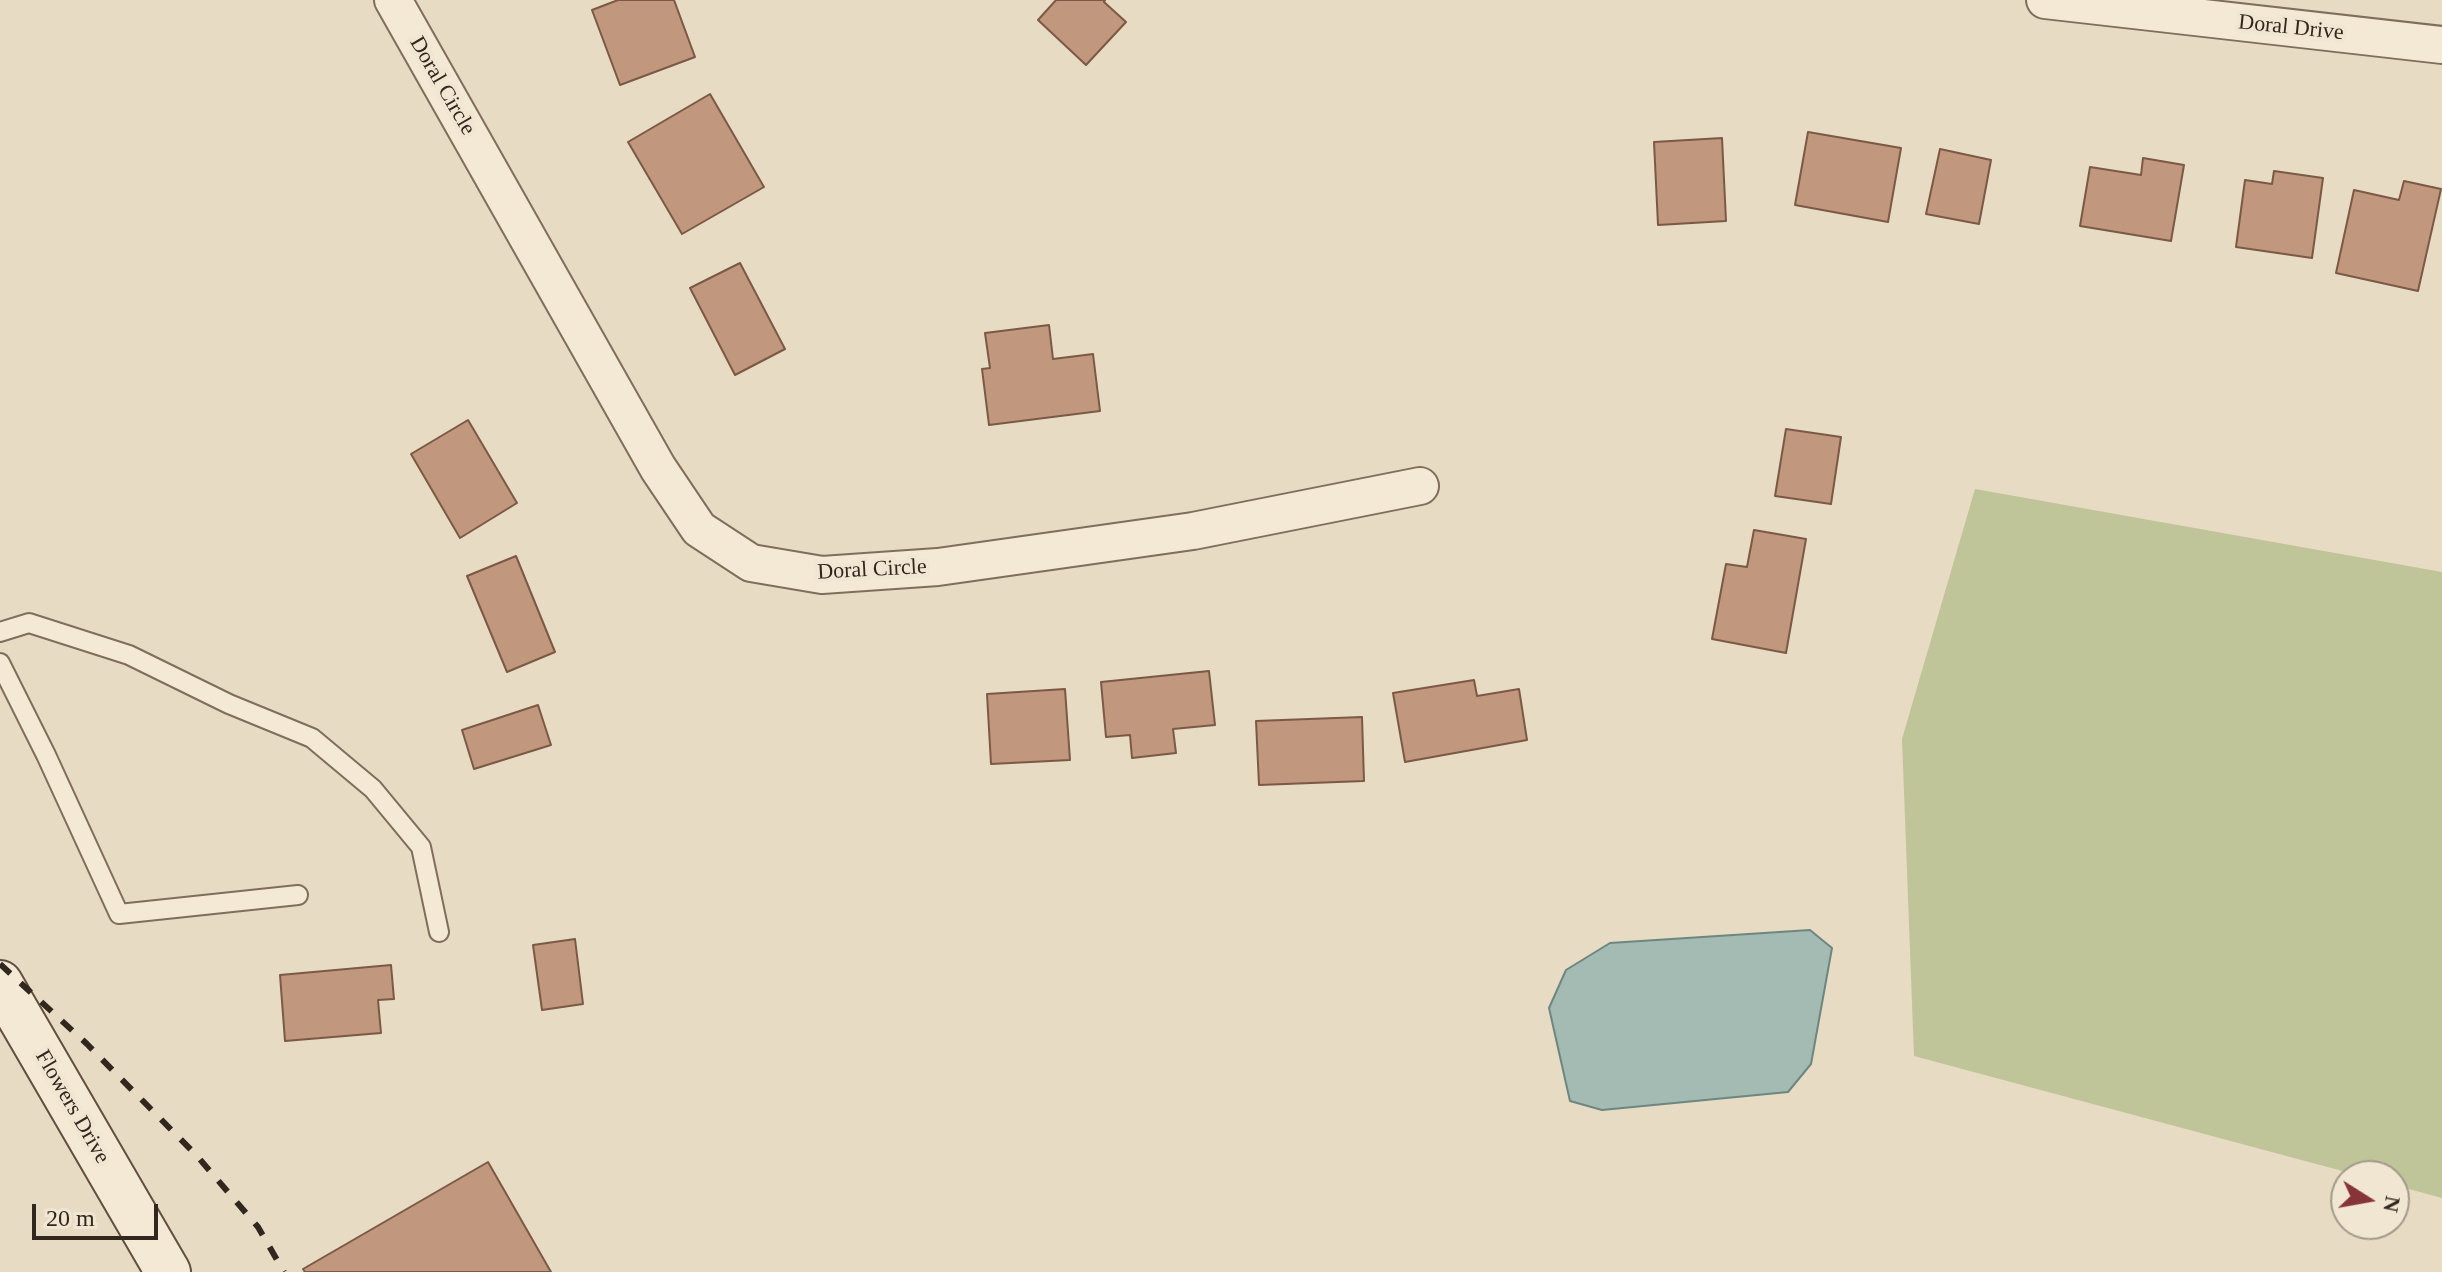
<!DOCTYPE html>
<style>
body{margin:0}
#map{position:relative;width:2442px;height:1272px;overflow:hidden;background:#e7dbc3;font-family:"Times New Roman",serif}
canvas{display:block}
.north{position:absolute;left:2330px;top:1160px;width:80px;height:80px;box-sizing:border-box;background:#f0e6d2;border:2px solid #a49a8a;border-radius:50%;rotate:101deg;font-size:22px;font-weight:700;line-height:32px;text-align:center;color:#31271e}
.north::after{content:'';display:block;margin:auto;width:28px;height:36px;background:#863438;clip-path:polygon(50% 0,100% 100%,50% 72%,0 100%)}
.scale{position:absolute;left:32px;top:1204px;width:126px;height:36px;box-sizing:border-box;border:4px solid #31271e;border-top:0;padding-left:10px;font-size:24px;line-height:28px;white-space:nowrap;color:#31271e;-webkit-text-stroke:6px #f0e6d2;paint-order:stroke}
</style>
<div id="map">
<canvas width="2442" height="1272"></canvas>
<div class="north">N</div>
<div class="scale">20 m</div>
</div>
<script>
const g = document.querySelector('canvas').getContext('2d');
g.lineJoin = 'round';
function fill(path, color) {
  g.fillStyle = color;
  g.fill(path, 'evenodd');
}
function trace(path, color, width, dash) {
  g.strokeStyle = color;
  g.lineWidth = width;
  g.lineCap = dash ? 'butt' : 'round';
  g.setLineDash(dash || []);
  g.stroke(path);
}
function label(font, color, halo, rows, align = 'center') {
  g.font = font + ' "Times New Roman",serif';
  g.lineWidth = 8;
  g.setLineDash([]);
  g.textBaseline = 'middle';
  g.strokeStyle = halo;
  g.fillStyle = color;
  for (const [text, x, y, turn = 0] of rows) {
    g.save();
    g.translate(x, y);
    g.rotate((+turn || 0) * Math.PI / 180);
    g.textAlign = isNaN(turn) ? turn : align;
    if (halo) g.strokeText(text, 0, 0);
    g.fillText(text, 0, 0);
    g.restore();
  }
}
const green = new Path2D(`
 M1975 489 2442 572V1198L2394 1185V1176H2361L1914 1056 1902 739Z`);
const water = new Path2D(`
 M1810 930 1832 948 1811 1064 1788 1092 1602 1110 1570 1101 1549 1008 1566 970 1610 943Z`);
const building = new Path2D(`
 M618 0H674L695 57 620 85 592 10Z
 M1056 0H1105L1104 2 1126 22 1086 65 1038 20Z
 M710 94 764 187 682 234 628 142Z
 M1808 132 1901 148 1888 222 1795 205Z
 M1722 138 1726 221 1658 225 1654 142Z
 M1940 149 1991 160 1979 224 1926 214Z
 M2143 158 2184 165 2171 241 2080 226 2090 167 2141 175Z
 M2274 171 2323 178 2312 258 2236 247 2245 180 2272 184Z
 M2404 181 2441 189 2418 291 2336 273 2354 190 2399 200Z
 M740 263 785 349 735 375 690 288Z
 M1049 325 1053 359 1093 354 1100 411 989 425 982 369 990 368 985 333Z
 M468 420 517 503 460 538 411 454Z
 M1786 429 1841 437 1831 504 1775 496Z
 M1754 530 1806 539 1786 653 1712 639 1726 564 1747 567Z
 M516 556 555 652 507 672 467 576Z
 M1209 671 1215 725 1173 729 1176 753 1132 758 1130 735 1106 737 1101 682Z
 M1474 680 1477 696 1519 689 1527 740 1405 762 1393 693Z
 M1065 689 1070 760 991 764 987 694Z
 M538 705 551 745 474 769 462 730Z
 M1362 717 1364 781 1259 785 1256 721Z
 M575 939 583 1004 542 1010 533 945Z
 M391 965 394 999 378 1000 381 1033 285 1041 280 975Z
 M488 1162 551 1272H305L303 1269Z`);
const lane = new Path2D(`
 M0 632 29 623 129 655 229 704 312 738 373 789 421 847 439 932
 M0 663 46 755 119 914 298 895`);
const street = new Path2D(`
 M393 0 658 468 699 529 751 563 822 575 938 567 1193 531 1420 486
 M2045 0 2442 45`);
const secondary = new Path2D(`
 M0 983 168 1272`);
const rail = new Path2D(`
 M0 964 87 1044 197 1156 258 1227 284 1272`);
const streetNames = [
 ["Doral Drive",2291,28,6],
 ["Doral Circle",442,86,60],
 ["Doral Circle",872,570,-3],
 ["Flowers Drive",72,1107,60]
];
fill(green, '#c0c499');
fill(water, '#a4bbb3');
trace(water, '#6d8780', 2);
fill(building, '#c1977e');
trace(building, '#7b5945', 2);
trace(lane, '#7f6e5c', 22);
trace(street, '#7f6e5c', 40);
trace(secondary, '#614f3f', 48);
trace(lane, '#f3e9d5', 18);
trace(street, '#f3e9d5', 36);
trace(secondary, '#f3e9d5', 44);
trace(rail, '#31271e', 6, [14, 14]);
label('22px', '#31271e', '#f0e6d2', streetNames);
</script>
